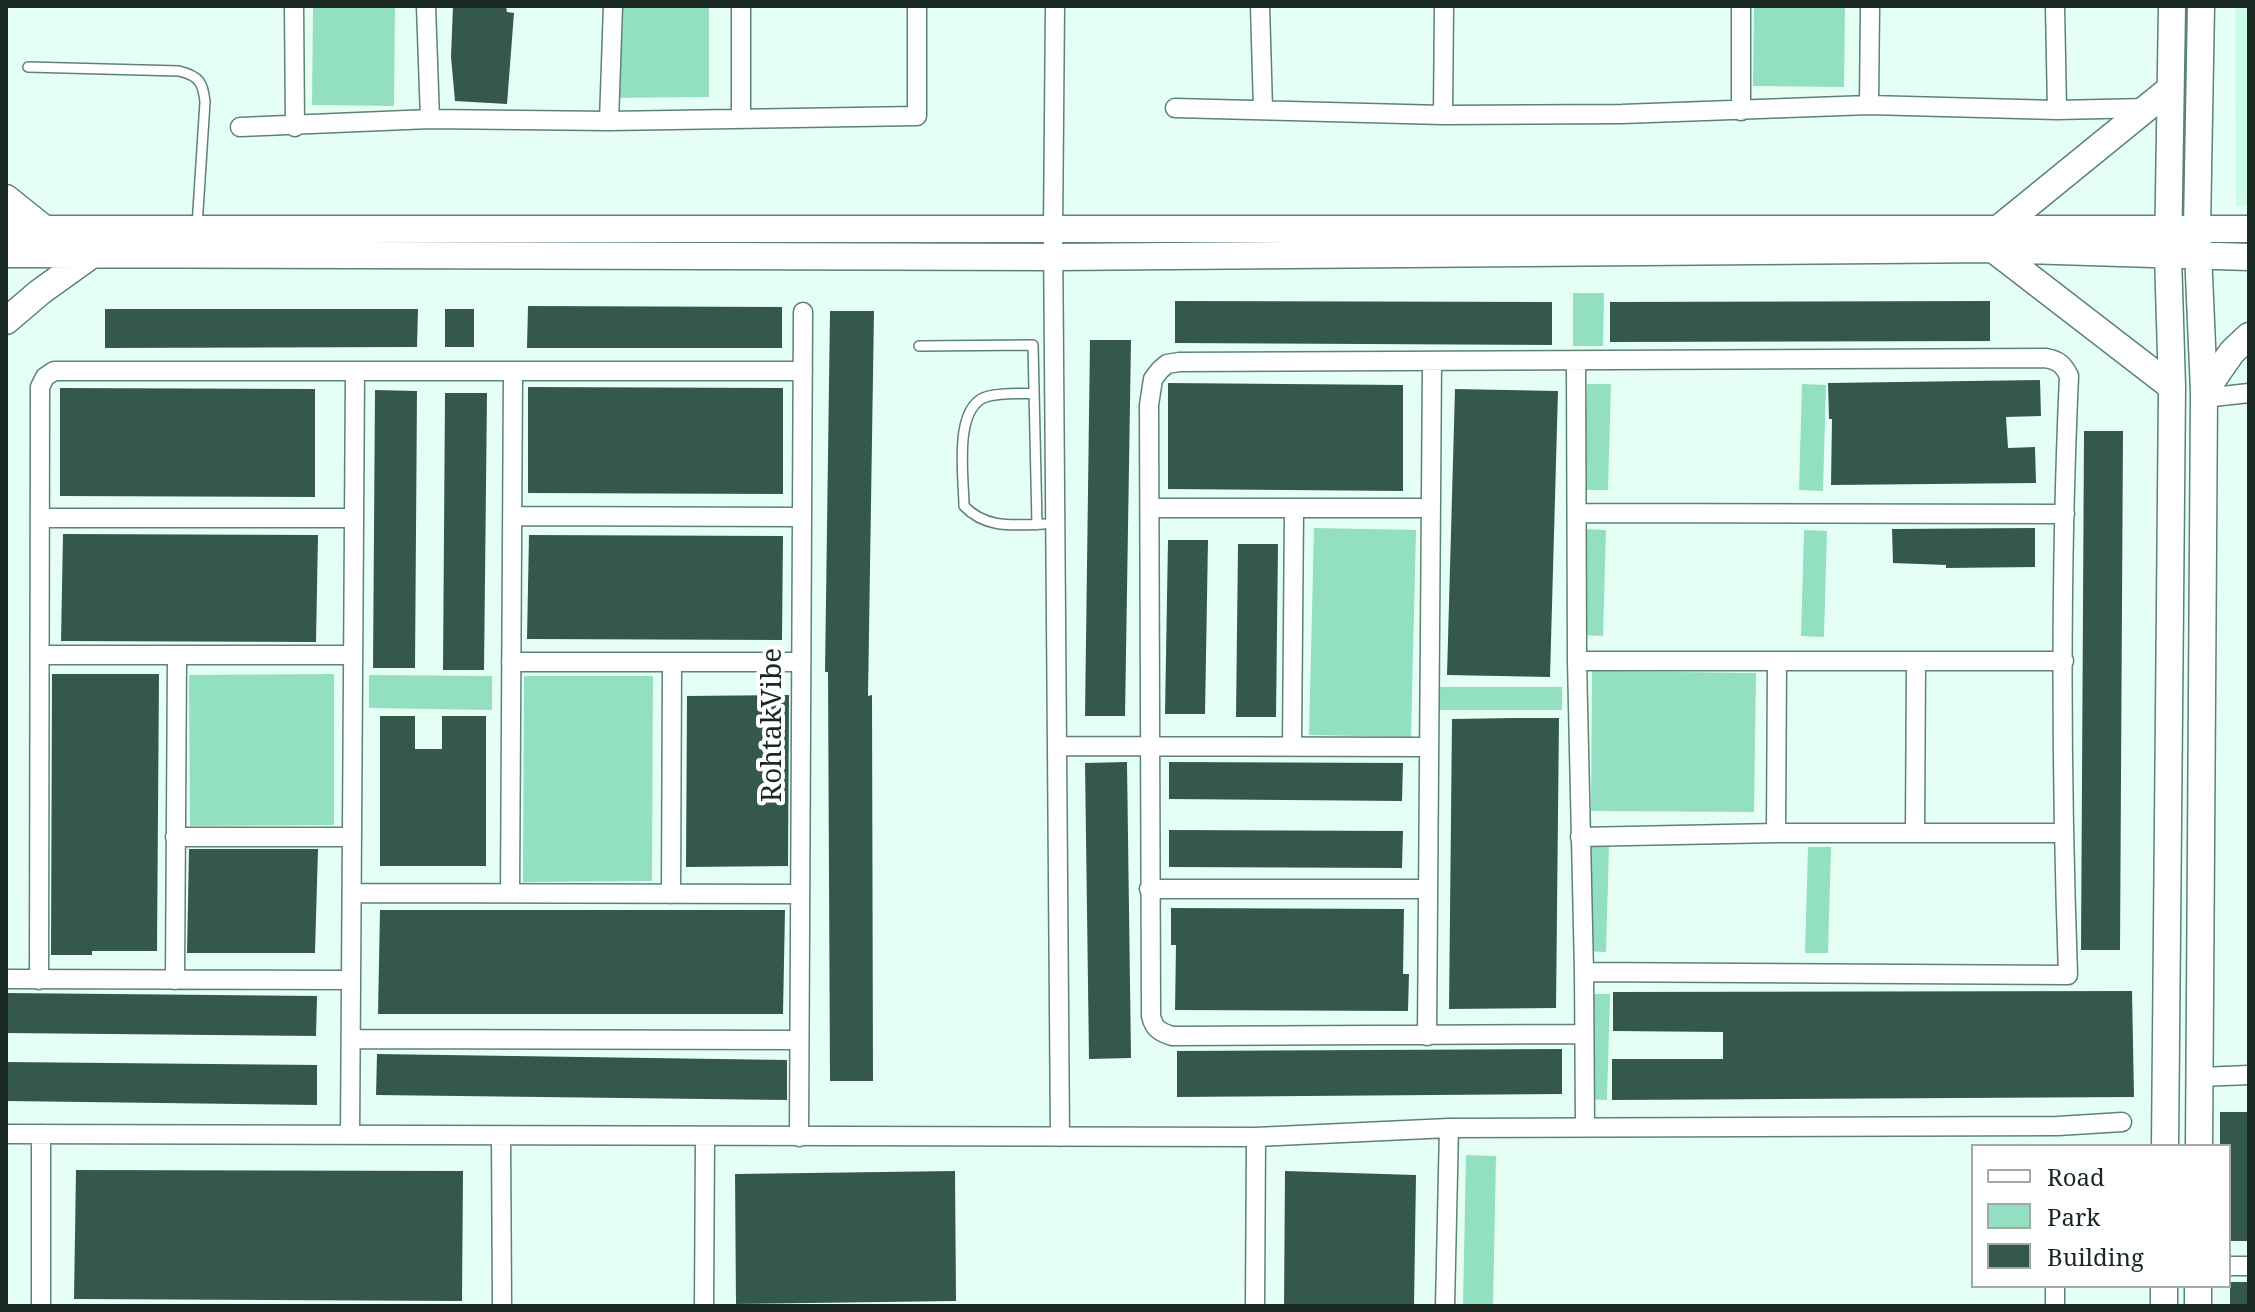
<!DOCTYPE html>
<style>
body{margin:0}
#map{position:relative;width:2255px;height:1312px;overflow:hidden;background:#e6fff4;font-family:"Noto Serif",serif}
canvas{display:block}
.frame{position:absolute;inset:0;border:8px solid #192922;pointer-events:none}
.legend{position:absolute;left:1971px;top:1144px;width:260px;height:144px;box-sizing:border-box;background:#fff;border:2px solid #a3a9a7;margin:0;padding:10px 14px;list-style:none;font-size:24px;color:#192922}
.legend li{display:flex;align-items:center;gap:16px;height:40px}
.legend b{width:40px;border:2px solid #a3a9a7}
</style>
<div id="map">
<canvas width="2255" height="1312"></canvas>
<div class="frame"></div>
<ul class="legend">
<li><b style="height:10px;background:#fff"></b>Road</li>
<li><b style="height:22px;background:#92dfc1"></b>Park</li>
<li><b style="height:22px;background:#34594b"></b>Building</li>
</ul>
</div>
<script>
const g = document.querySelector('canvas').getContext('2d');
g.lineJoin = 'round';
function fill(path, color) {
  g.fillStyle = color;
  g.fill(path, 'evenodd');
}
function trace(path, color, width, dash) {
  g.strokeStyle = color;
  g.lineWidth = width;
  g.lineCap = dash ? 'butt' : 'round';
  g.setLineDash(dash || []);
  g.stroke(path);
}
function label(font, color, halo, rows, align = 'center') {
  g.font = font + ' "Noto Serif",serif';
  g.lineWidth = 8;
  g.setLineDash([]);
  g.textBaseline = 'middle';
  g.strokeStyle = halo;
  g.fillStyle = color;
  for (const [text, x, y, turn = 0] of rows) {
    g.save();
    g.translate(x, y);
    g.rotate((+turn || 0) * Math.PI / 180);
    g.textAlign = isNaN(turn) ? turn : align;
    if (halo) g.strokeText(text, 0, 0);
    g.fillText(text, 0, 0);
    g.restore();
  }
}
const built = new Path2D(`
 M2235 6H2249V206H2236Z`);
const green = new Path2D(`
 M313 6H395L394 106 312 105Z
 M606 6H709V97L606 98Z
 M1754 6H1845L1844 87 1753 86Z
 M1573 293H1604L1603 346H1573Z
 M1587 384H1611L1608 490H1584Z
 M1802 384 1826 385 1823 491 1799 490Z
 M1314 528 1416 530 1411 737 1309 735Z
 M1583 529 1606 530 1603 636 1580 635Z
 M1804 530 1827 531 1824 637 1801 636Z
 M1592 671 1756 673 1754 812 1591 811Z
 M334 674V825L190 826 189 675Z
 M369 675 492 676V710L369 708Z
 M524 676H653L652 881 523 882Z
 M1439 687H1562V710H1439Z
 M1585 845 1609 846 1606 952 1582 951Z
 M1808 847H1831L1828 953H1805Z
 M1586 994H1610L1607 1100 1583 1099Z
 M1466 1155 1496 1156 1493 1306H1463Z`);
const building = new Path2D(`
 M453 6H506L507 12 514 13 507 104 455 101 451 57Z
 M1175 301 1552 302V345L1175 343Z
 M1990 301V341L1610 342V302Z
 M528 306 782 307V348H527Z
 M105 309H418L417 347 105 348Z
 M445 309H474V347H445Z
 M830 311H874L868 696 872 695 873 1081H830L828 672H825Z
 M1090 340H1131L1125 716H1085Z
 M2040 380 2041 416 2006 417 2008 448 2035 447 2036 483 1831 485 1832 419H1829L1828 383Z
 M1168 383 1403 385V491L1168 489Z
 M528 387 783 388V494L528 493Z
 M60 388 315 389V497L60 496Z
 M1455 389 1558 391 1550 677 1447 675Z
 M375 390 417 391 415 668H373Z
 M445 393H487L484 670H443Z
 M2084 431H2123L2120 950H2081Z
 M2035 528V567L1946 568V565L1893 563 1892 529Z
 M63 534 318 535 316 642 61 641Z
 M529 535 783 536 782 640 527 639Z
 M1168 540H1208L1205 714H1165Z
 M1238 544H1278L1276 717H1236Z
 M52 674H159L157 951H92V955H51Z
 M789 695 788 866 686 867 687 696Z
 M380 716H415V749H442V716H486V866H380Z
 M1515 718H1559L1556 1008 1449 1009 1452 719Z
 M1127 762 1131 1058 1089 1059 1085 763Z
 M1169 762 1403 763 1402 801 1169 799Z
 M1169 830 1403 831 1402 868 1169 867Z
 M189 849H318L315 953H187Z
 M1171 908 1404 909 1403 974H1409L1408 1011 1175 1010 1176 945H1171Z
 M380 910H785L783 1014H378Z
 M2132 991 2134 1097 1612 1100V1059H1723V1032L1613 1031V992Z
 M6 993 317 996 316 1036 6 1033Z
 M1562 1049V1094L1177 1097V1051Z
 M377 1054 787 1060V1100L376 1095Z
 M6 1062 317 1065V1105L6 1101Z
 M2220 1112H2249V1241H2229V1146H2220Z
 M76 1170 463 1171 462 1301 74 1299Z
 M955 1171 956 1301 736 1304 735 1174Z
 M1285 1171 1416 1175 1414 1306H1284Z
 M2230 1282H2249V1306H2230Z`);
const lane = new Path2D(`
 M28 67 179 71C199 76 203 82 205 102L197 226
 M919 346 1033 345 1037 525
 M1034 393C1019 394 1002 393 989 396 952 404 964 478 964 506 986 529 1013 525 1044 524`);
const street = new Path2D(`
 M294 6 295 127
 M426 6 430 119
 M741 6V119
 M1055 6 1053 231 1060 1137
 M1260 6 1263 109
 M1741 6V111
 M2055 6 2057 110
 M1869 105 1870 6
 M1175 108 1443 115 1622 114 1869 105 2057 110 2146 108
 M1443 115 1444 6
 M609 121 613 6
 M240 127 430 119 609 121 917 116V6
 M1576 361 1577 661 1584 972 1585 1127
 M2204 398 2249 393
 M1151 508H1430
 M1577 513 2065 514
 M512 516 802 517
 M41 518H354
 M40 655H353
 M1577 661H2064
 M511 662H801
 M1057 746 1428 747
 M1292 746 1294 508
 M1776 833 1777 661
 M1915 833 1916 661
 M175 837H352
 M1580 837 1776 833H2063
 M1149 889H1428
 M352 893 800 894
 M510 893 513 371
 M671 894 672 662
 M6 979 351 980
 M39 980 40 387 45 377 54 371H803
 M175 980 177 655
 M1583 1034 1172 1036C1160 1032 1154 1029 1151 1016L1149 405 1153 379 1160 370 1167 364 1179 362 2045 358C2058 360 2063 364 2069 376 2060 575 2061 776 2068 975L1584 972
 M1427 1036 1432 361
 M351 1039 799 1040
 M2200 1077 2249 1075
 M6 1134 1256 1137 1449 1128 2058 1126 2122 1122
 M350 1135 355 371
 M501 1137 502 1306
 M799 1137 803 312
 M2229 1266H2249
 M41 1306V1134
 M704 1306 705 1137
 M1255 1306 1256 1137
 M1445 1306 1449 1128
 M2055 1306V1286`);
const secondary = new Path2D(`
 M6 198 46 230
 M6 229H2249
 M1998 229 2170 89
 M1993 249 2172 387
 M6 254 1055 257 1993 249 2249 257
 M6 321 40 292 93 254
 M2204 392 2232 352 2249 336
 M2165 1146 2172 387 2168 256 2172 6
 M2199 1146 2204 392 2197 228 2201 6
 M2164 1306V1286
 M2198 1306V1286`);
const streetNames = [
 ["RohtakVibe",773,725,-90]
];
fill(built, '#cbfce7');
fill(green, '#92dfc1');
fill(building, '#34594b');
trace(lane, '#5d8373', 12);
trace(street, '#5d8373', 21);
trace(secondary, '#5d8373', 29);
trace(lane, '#fff', 9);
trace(street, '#fff', 18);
trace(secondary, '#fff', 26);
label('28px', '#192922', '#fff', streetNames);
</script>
